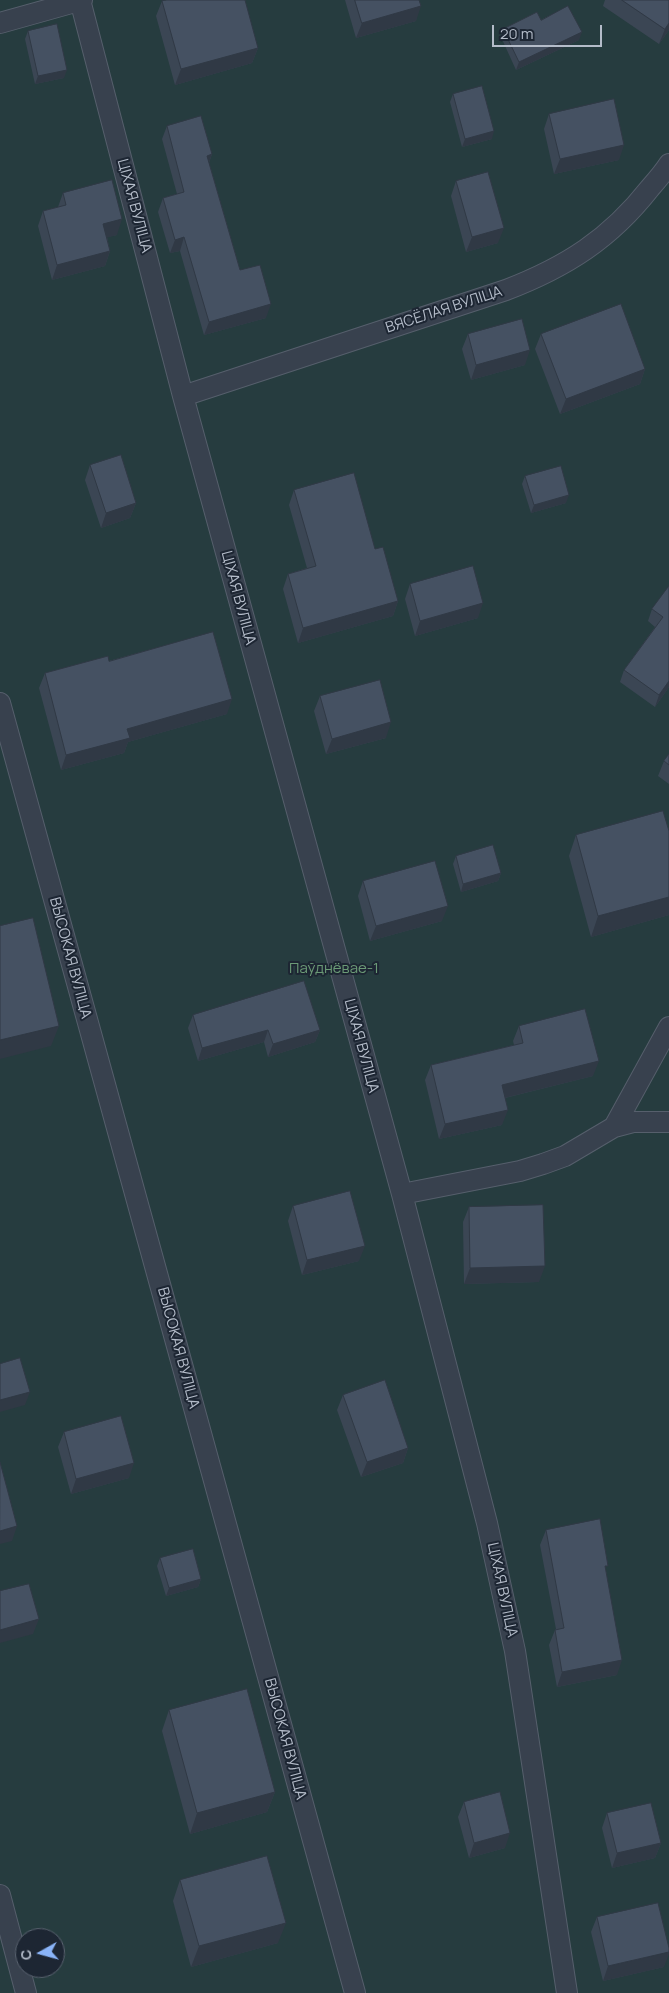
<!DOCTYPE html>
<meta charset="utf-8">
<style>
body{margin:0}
#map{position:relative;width:669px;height:1993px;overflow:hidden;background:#242f3e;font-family:Manrope,sans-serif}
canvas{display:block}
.north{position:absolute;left:15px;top:1928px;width:50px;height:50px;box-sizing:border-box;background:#1d2633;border:1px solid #59626f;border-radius:50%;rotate:263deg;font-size:14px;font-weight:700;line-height:20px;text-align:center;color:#b4bcc9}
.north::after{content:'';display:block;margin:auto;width:18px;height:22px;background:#8ab4f8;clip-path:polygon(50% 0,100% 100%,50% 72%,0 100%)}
.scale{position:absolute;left:492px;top:25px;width:110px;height:22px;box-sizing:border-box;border:2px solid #b4bcc9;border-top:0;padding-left:6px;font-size:15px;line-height:18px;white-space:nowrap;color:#b4bcc9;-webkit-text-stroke:4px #1d2633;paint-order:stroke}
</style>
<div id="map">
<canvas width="669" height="1993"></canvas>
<div class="north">С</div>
<div class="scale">20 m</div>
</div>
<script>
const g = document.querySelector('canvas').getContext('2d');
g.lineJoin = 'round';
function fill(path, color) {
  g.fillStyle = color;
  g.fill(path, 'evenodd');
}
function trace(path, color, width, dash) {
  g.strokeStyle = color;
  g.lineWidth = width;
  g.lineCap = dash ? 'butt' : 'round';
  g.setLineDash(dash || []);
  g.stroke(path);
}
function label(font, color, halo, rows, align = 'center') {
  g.font = font + ' Manrope,sans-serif';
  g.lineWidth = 4;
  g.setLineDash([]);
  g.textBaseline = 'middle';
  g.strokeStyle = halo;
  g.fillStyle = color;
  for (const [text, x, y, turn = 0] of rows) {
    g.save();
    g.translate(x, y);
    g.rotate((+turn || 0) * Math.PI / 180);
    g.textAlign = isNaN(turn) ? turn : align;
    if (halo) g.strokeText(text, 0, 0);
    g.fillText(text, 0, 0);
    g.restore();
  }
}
const green = new Path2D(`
 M0 0H669V1993H0ZM25 1938H55V1968H25Z`);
const service = new Path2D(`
 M80 0 183 396 402 1194 487 1523 515 1651 567 1993
 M0 23 82 0
 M183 396 506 290C566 267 610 239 650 188 657 180 664 172 669 164
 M0 703 355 1993
 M614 1127 669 1027
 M402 1194 520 1171 543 1164 565 1156 614 1127 633 1122H669
 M0 1895 26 1993`);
const wall = new Path2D(`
 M345 0H419L416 21 356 38Z
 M605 0H669V30L659 44 603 6Z
 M162 1 258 48 252 63 175 85 156 16Z
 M541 20 579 40 516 70 501 37 503 29Z
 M28 31 64 78 35 84 25 39Z
 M453 94 492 139 462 147 450 102Z
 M549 114 619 160 554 174 544 129Z
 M167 126 212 154 209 163 240 270 266 318 204 335 180 251 170 253 158 212 163 198 177 194 162 139Z
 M456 181 498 243 466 252 451 196Z
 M63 193 117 235 107 237 110 251 105 266 52 280 38 226 43 211 58 207Z
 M468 334 525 365 471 380 462 349Z
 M541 334 645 369 640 384 560 414 535 349Z
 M90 465 136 503 130 518 101 528 85 480Z
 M525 476 566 503 531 513 522 484Z
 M294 490 375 549 398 601 393 616 298 643 283 589 288 574 307 568 289 505Z
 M410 584 478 618 415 636 405 599Z
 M669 586V687L655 707 620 682 624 670 655 627 648 621 652 609Z
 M109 661 227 714 128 742 124 753 61 770 39 688 45 673Z
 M320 696 386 738 326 754 314 711Z
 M669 754V784L658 776 664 761Z
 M669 831V915L591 937 569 856 576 835Z
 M456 856 501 873 498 881 461 892 453 864Z
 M363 881 442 921 370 941 358 896Z
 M193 1015 320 1030 315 1042 268 1057 264 1042 198 1061 188 1028Z
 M519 1026 593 1076 505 1098 502 1125 439 1139 425 1080 431 1065 514 1045 513 1041Z
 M293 1206 359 1261 302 1275 288 1221Z
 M469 1207 539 1282 464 1284 463 1222Z
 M343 1395 408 1448 403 1463 361 1477 337 1410Z
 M64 1432 129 1478 71 1494 58 1447Z
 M546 1530 606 1571 617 1675 557 1687 549 1645 555 1630 556 1629 540 1545Z
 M160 1558 201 1579 198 1587 166 1596 157 1566Z
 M169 1710 275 1792 267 1812 190 1834 162 1731Z
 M464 1802 505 1848 469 1858 458 1817Z
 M607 1813 661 1843 655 1858 612 1868 602 1828Z
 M180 1880 278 1943 191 1967 173 1901Z
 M597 1917 664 1967 603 1981 591 1932Z`);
const shadedWall = new Path2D(`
 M421 6 416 21 356 38 362 23Z
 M669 23V30L659 44 665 29Z
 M582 32 579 40 516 70 519 62Z
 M258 48 252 63 175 85 181 69Z
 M67 70 64 78 35 84 38 76Z
 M494 131 492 139 462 147 465 139Z
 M624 145 619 160 554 174 560 159Z
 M212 154 207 168V156Z
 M122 219 117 235 98 240 103 224Z
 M504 228 498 243 466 252 472 237Z
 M184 237 180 251 170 253 175 240Z
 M110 251 105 266 52 280 57 265Z
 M271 304 266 318 204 335 209 322Z
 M530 350 525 365 471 380 476 365Z
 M645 369 640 384 560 414 566 399Z
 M569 495 566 503 531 513 534 505Z
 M136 503 130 518 101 528 106 513Z
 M398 601 393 616 298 643 303 628Z
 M483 603 478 618 415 636 420 621Z
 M669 681V687L655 707 659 695Z
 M232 699 227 714 128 742 124 753 61 770 66 755 127 729Z
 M391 722 386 738 326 754 332 739Z
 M501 873 498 881 461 892 463 884Z
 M669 897V915L591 937 598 916Z
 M448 906 442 921 370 941 376 926Z
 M59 1026 51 1046 0 1059V1040Z
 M268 1030 264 1042 198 1061 202 1048Z
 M320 1030 315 1042 268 1057 273 1044Z
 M599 1061 593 1076 496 1100 502 1085Z
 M508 1110 502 1125 439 1139 445 1124Z
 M365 1246 359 1261 302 1275 307 1260Z
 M545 1266 539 1282 464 1284 470 1268Z
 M30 1392 25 1405 0 1412V1400Z
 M408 1448 403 1463 361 1477 367 1462Z
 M134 1463 129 1478 71 1494 76 1479Z
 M17 1526 12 1541 0 1544V1531Z
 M201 1579 198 1587 166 1596 169 1588Z
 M39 1619 33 1634 0 1643V1630Z
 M622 1660 617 1675 557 1687 562 1672Z
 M275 1792 267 1812 190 1834 197 1813Z
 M510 1833 505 1848 469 1858 474 1843Z
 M661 1843 655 1858 612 1868 617 1853Z
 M286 1923 278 1943 191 1967 199 1946Z
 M669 1952V1954L664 1967 603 1981 608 1966Z`);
const building = new Path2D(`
 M167 0H245L258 48 181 69 162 1Z
 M355 0H419L421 6 362 23Z
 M622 0H669V23L665 29Z
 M568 6 582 32 519 62 503 29 537 12 541 20Z
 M57 24 67 70 38 76 28 31Z
 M482 86 494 131 465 139 453 94Z
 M614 99 624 145 560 159 549 114Z
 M201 116 212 154 207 156 240 270 260 265 271 304 209 322 184 237 175 240 163 198 184 192 167 126Z
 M488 172 504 228 472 237 456 181Z
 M112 180 122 219 103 224 110 251 57 265 43 211 66 205 63 193Z
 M621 304 645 369 566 399 541 334Z
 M522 319 530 350 476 365 468 334Z
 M121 455 136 503 106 513 90 465Z
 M561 466 569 495 534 505 525 476Z
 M354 473 375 549 383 547 398 601 303 628 288 574 316 566 294 490Z
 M473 566 483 603 420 621 410 584Z
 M669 586V681L659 695 624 670 663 617 652 609Z
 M213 632 232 699 127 729 130 738 66 755 45 673 108 656 109 661Z
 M380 680 391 722 332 739 320 696Z
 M669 754V765L664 761Z
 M663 811 669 831V897L598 916 576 835Z
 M493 845 501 873 463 884 456 856Z
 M435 861 448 906 376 926 363 881Z
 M33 918 59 1026 0 1040V926Z
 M304 981 320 1030 273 1044 268 1030 202 1048 193 1015Z
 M585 1009 599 1061 502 1085 508 1110 445 1124 431 1065 523 1043 519 1026Z
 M350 1191 365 1246 307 1260 293 1206Z
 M543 1205 545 1266 470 1268 469 1207Z
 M20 1358 30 1392 0 1400V1364Z
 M385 1380 408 1448 367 1462 343 1395Z
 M121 1416 134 1463 76 1479 64 1432Z
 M0 1462 17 1526 0 1531Z
 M600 1519 608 1566H605L622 1660 562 1672 555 1630 564 1628 546 1530Z
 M193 1549 201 1579 169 1588 160 1558Z
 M29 1584 39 1619 0 1630V1591Z
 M247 1689 275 1792 197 1813 169 1710Z
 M500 1792 510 1833 474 1843 464 1802Z
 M651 1803 661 1843 617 1853 607 1813Z
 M267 1856 286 1923 199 1946 180 1880Z
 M658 1903 669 1948V1952L608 1966 597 1917Z`);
const streetNames = [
 ["ЦІХАЯ ВУЛІЦА",134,206,75],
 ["ВЯСЁЛАЯ ВУЛІЦА",444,310,-18],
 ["ЦІХАЯ ВУЛІЦА",238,598,75],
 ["ВЫСОКАЯ ВУЛІЦА",70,958,75],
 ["ЦІХАЯ ВУЛІЦА",361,1046,75],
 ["ВЫСОКАЯ ВУЛІЦА",178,1348,75],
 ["ЦІХАЯ ВУЛІЦА",502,1590,78],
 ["ВЫСОКАЯ ВУЛІЦА",285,1739,75]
];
const parkNames = [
 ["Паўднёвае-1",334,969]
];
fill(green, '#263c3f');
trace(service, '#565f6c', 22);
trace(service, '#38414e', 20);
fill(wall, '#3b4654');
fill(shadedWall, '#303945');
fill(building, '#455162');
trace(building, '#303945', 1);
label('15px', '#b4bcc9', '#1d2633', streetNames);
label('15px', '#6b9a76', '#1d2633', parkNames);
</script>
